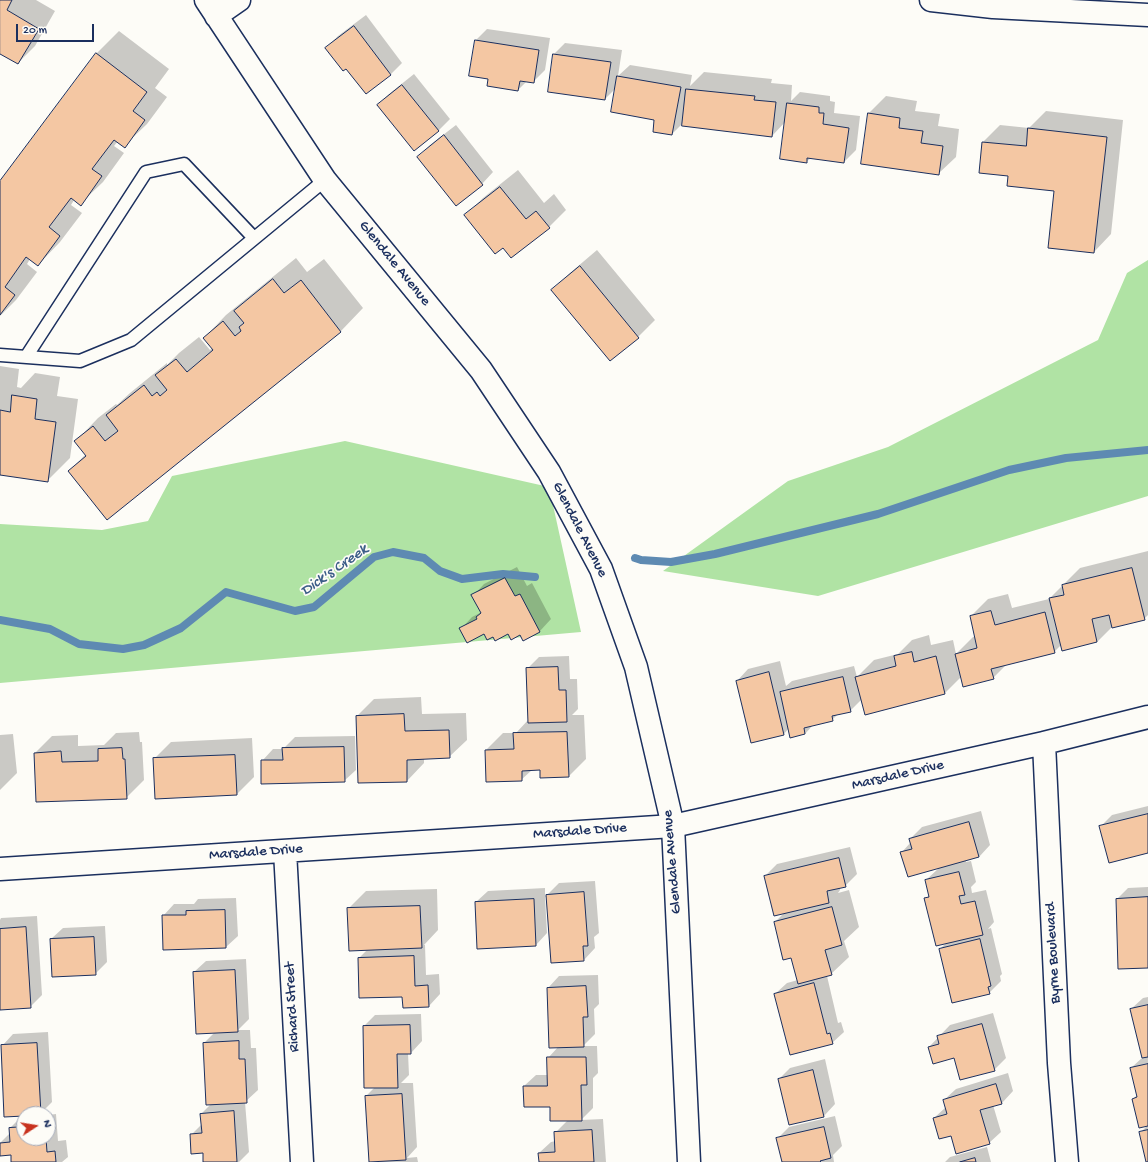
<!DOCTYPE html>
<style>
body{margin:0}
#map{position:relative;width:1148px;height:1162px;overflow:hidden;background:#fdfcf7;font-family:"Gochi Hand",sans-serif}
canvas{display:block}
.north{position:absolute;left:16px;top:1106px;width:40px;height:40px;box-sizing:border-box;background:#fdfcf7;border:1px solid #a3aaba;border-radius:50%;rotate:78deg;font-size:11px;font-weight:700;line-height:16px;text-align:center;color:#1b2f5e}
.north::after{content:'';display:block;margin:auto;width:14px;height:18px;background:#c8321e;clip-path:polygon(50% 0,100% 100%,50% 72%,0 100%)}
.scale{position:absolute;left:16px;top:24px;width:78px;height:18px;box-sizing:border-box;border:2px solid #1b2f5e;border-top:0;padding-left:5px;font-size:12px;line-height:14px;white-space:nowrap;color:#1b2f5e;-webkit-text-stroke:3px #fdfcf7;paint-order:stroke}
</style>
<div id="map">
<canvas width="1148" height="1162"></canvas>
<div class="north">N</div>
<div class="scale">20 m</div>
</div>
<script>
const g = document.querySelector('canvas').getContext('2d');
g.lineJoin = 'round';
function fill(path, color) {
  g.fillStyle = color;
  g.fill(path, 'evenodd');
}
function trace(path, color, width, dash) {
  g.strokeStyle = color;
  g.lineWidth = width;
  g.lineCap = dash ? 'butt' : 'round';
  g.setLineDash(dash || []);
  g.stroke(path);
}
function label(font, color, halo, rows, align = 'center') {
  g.font = font + ' "Gochi Hand",sans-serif';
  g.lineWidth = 3.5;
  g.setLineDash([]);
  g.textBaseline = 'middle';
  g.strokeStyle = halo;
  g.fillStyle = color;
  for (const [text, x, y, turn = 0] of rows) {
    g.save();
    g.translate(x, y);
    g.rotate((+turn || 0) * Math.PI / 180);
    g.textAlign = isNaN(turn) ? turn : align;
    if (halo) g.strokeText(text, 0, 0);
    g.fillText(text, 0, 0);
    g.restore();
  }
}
const green = new Path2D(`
 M1148 260V496L818 596 663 571 788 481 888 447 1098 340 1127 273Z
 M345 441 549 487 581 632 0 683V524L102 530 148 521 172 476Z`);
const shadow = new Path2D(`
 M0 0H36L55 11 35 46 18 63 0 52Z
 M366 15 402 63 391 74 366 93 346 67 326 48 338 36Z
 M487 29 550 38 545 70 533 82 527 81 518 90 490 78 470 75 476 40Z
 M119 31 169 69 155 88 167 97 147 124 124 146 118 141 114 146 124 153 103 182 80 204 74 200 71 205 82 213 60 242 38 265 30 259 27 264 37 272 16 300 0 316V183L96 54Z
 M565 43 622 50 618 76 630 65 692 75 690 86 704 72 772 79 771 83 792 85 791 101 800 92 830 96V101L835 102 834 113 860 116 856 150 844 162 811 158 806 162 786 121 772 136 683 123 672 134 656 119 616 88 605 99 554 54Z
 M414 74 450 119 439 130 414 150 378 105 389 94Z
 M886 96 917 101 915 111 940 114 938 126 959 129 956 157 938 174 868 114Z
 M1046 111 1123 120 1111 234 1094 252 1055 190 983 142 1000 125 1029 128Z
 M456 125 493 172 482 184 419 157 430 145Z
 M518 170 544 203 554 194 566 210 549 227 466 215 483 198Z
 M597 250 655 320 638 337 552 290 570 273Z
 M296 258 307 272 324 259 363 308 341 331 107 518 69 471 86 454 76 441 98 418 116 404 117 405 130 393 167 363V365L179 353 199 337 210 350 212 348 204 338 226 315Z
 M0 366 19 369 17 387 21 388 35 373 60 377 57 396 78 399 70 458 47 481 0 474Z
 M1148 551V615L1144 619 1112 627 1097 642 1062 650 1061 645 1054 652 1007 664 993 678 961 677 945 693 866 714 862 699 850 711 839 713 832 720 813 725 805 734 789 728 784 734 752 741 737 681 748 669 780 661 786 686 792 681 854 666 857 677 874 660 898 654 912 640 929 635 931 645 953 640 956 654 973 637 975 636 971 616 988 599 1008 594 1012 608 1049 599 1080 568Z
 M517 567 527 586 532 583 551 619 540 631 524 639 520 633H508L493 635 484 632 461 629 472 617 482 612 473 596 484 584Z
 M569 656 570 679H577L578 709 572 715H584L586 759 569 776 541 769 532 770 521 780 486 750 503 733H516L529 719 527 669 539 657Z
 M421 697 422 714 466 713 467 740 449 757 424 758V763L407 781 357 716 374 699Z
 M139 732 140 742H142L144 780 126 798 35 753 52 736 78 735V746L104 745 116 733Z
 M13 734 17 773 0 790V735Z
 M355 736 356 770 344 781 262 761 273 749H283L295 737Z
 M252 738 254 777 237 794 154 759 171 742Z
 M1148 806V852L1100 827 1112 815Z
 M981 811 990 845 979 857 966 860V862L971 861 976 882 971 887 972 893 986 890 994 922 988 929 991 928 1002 974 1000 976 1001 981 989 993 940 949 946 943 926 899 930 895 926 880 939 868 902 852 911 842 910 839 922 827Z
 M850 847 857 874 845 886 840 887V890L838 893 849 890 859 927 844 941 849 957 831 974 827 976 838 1023 841 1022 844 1032 832 1043 775 994 787 983 798 980 792 957 775 922 785 912 765 876 777 864Z
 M595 881 599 933 594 937 595 948 584 960 547 897H545L547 933 536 945 476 902 488 891 545 888V897L559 883Z
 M1148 887V967L1117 899 1128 888Z
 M437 889 438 930 424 945H425L426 975 439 974 440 994 429 1006 403 996 359 958 368 949 348 909 366 891Z
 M236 898 238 936 226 947 164 949 163 916 174 904H194L198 899Z
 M37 916 42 995 30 1007 0 1009V920L1 918Z
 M105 926 107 962 95 974 51 939 63 928Z
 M246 959 249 1019 238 1030H250L251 1048H256L258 1090 245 1102 249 1152 239 1162H204V1152L191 1135 202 1124 201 1114 211 1104H207L204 1043 215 1032 194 972 206 961Z
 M598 975 599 1004 594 1009 595 1034 583 1046H597L598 1073 593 1078V1108L581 1120 603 1119 606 1162H540L539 1153 551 1142 556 1141 555 1133 568 1120 524 1086 536 1075H548V1058L559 1046 548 988 559 976Z
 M1148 997V1125L1133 1099 1138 1094 1131 1068 1143 1057 1131 1009 1143 998Z
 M993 1013 1006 1058 994 1070 955 1057 929 1047 950 1025Z
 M421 1014 422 1041 411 1053H408L409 1075 401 1083H413L417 1147 407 1158 417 1157 418 1162H380L382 1160 366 1096 375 1087 364 1026 375 1015Z
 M48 1032 52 1102 40 1114 24 1115 2 1046 13 1034Z
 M825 1059 835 1104 824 1116 790 1124 779 1079 790 1068Z
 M1008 1073 1013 1091 1002 1103 993 1105 1001 1132 989 1143 952 1135 934 1118 946 1107 944 1100 956 1089Z
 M56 1114 58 1141 66 1140 68 1157 62 1162H12V1154L0 1143 10 1133V1128L21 1117H24V1138H48V1115Z
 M835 1116 842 1146 833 1155 834 1162H783L778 1138 789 1127Z
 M1148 1125V1162H1147L1140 1133Z
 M987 1147 991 1162H945L950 1157Z`);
const stream = new Path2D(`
 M635 558 641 560 671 562 715 554 878 514 1009 470 1066 458 1148 450
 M0 620 50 629 79 644 123 649 144 645 181 628 226 592 295 611 314 607 374 557 393 552 424 558 440 571 462 579 503 574 535 577`);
const building = new Path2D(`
 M0 0H12L7 10 39 29 18 64 0 54Z
 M354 26 391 75 366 94 346 69 343 71 325 48Z
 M475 40 539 50 534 83 520 81 518 91 487 86 488 79 469 76Z
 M96 53 147 92 133 111 145 120 125 148 114 140 92 169 102 176 81 206 71 198 49 227 60 236 38 266 26 257 5 287 15 295 0 315V181Z
 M553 54 611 62 605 100 548 92Z
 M617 76 681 87 672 135 653 132 654 120 611 112Z
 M402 85 439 131 414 151 377 105Z
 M686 89 755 96 754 100 776 102 772 137 682 126Z
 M787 103 819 107V113H824L823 124 849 128 844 163 807 158V163L780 159Z
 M868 113 900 118 899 128 923 131 921 143 943 146 939 175 861 164Z
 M1028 128 1107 137 1094 253 1048 248 1054 191 1007 186 1008 176 979 173 982 142 1026 146Z
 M444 135 483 185 456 206 417 157Z
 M500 187 526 219 536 211 550 228 511 258 503 248 495 254 464 215Z
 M580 266 639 338 610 361 551 290Z
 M273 279 284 293 301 280 341 332 107 520 68 471 86 456 74 441 93 426 105 441 118 431 106 415 144 385 152 396 157 392 160 396 167 390 155 375 176 359 187 372 213 350 203 338 223 321 235 336 241 331 239 327 244 323 234 311Z
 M12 395 37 399 35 419 56 422 48 482 0 475V410L10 412Z
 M1132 568 1145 620 1112 628 1109 615 1092 619 1097 642 1062 651 1049 598 1064 595 1062 585Z
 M505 578 515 596 520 594 540 632 523 641 520 635 511 640 508 634 495 641 493 637 487 640 484 634 467 643 459 628 477 619 476 617 481 613 471 595Z
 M991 611 995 625 1045 612 1055 653 991 669 994 679 963 687 955 654 977 648 970 616Z
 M912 652 914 662 936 656 945 694 865 715 855 677 896 666 894 656Z
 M558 667 559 690H566L567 722 528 723 526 668Z
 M769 672 784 735 751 743 736 681Z
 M843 677 851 712 832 716 833 721 804 728 805 734 790 738 780 692Z
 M404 714 405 731 449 730 450 758 407 760V782L358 783 356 716Z
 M567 732 569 777 540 778V770L522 771V781L486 782 485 750 514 749 513 733Z
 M344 747 345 782 261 784V760H283L282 748Z
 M122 748 123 759H125L127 799 36 802 34 753 61 751 62 762 98 761V749Z
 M235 755 237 795 155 799 153 758Z
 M1148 814V853L1109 863 1099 826Z
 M969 822 979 857 908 877 900 852 912 849 909 839Z
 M839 858 846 887 827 891 829 903 774 916 764 876Z
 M959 872 965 895 959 896 961 904 975 901 983 935 936 946 924 898 929 897 925 880Z
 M584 892 588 946H583L584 961 551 963 546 895Z
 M1148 897V968L1118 969 1116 899Z
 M534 899 536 946 477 949 475 902Z
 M420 906 422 948 349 951 347 908Z
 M832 907 842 945 825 950 832 975 798 984 791 958 783 960 774 922Z
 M225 910 226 948 163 950 162 915H186V911Z
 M26 927 31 1008 0 1010V929Z
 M94 937 96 975 52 977 50 939Z
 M980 939 991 986 988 987 990 994 952 1003 939 949Z
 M414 956 415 986 428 985 429 1007 403 1008 402 997 359 998 358 958Z
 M235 970 238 1032 196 1034 193 972Z
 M814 983 827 1034 830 1033 833 1044 790 1055 774 994Z
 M586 986 588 1017H583L584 1047 549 1048 547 988Z
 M1148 1005V1057L1142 1058 1130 1009Z
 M982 1024 995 1071 960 1080 954 1058 933 1064 928 1047 939 1044 937 1036Z
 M410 1025 411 1054H397L398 1088H364L363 1026Z
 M239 1041V1059H245L247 1103 206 1105 203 1043Z
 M37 1043 41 1114H24V1116L4 1117 1 1045Z
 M547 1057H586L587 1085H581L582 1121H550V1107H524L523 1086H547Z
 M1148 1064V1126L1139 1128 1132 1099 1137 1097 1130 1068Z
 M813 1070 824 1117 789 1125 778 1079Z
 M996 1084 1002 1104 980 1110 990 1144 956 1154 951 1136 939 1139 933 1118 947 1114 943 1100Z
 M402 1094 406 1160 369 1162 365 1096Z
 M234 1111 237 1162H203V1153L191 1154 190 1134 202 1133 200 1114Z
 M24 1127V1138H46L47 1152 55 1151 56 1162H11V1155L0 1156V1143L10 1142 9 1128Z
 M824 1127 831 1158 820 1161 821 1162H782L776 1138Z
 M592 1130 594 1162H539L538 1153 555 1152 554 1132Z
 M1148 1130V1162H1146L1139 1132Z
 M975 1158 976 1162H960Z`);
const lane = new Path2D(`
 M0 355 80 361 131 340 325 180
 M26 357 146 172 184 164 254 238`);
const street = new Path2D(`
 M1044 743 1059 1063 1067 1162
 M285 851 302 1162
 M0 869 673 826 1044 743 1148 717`);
const secondary = new Path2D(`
 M206 0 325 180 481 370 549 472 601 569 636 667 673 826 689 1162
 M931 0 993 7 1148 15
 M216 16 239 0`);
const streetNames = [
 ["Glendale Avenue",394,264,51],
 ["Glendale Avenue",579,530,63],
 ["Marsdale Drive",898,776,-13],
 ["Marsdale Drive",580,832,-4],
 ["Marsdale Drive",256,853,-4],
 ["Glendale Avenue",673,862,-95],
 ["Byrne Boulevard",1054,953,-93],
 ["Richard Street",293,1007,-93]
];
const waterNames = [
 ["Dick's Creek",335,571,-35]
];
fill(green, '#b0e3a4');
fill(shadow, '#0003');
trace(stream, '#5e8ab2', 8);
fill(building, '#f4c7a3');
trace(building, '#1b2f5e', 1);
trace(lane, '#1b2f5e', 15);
trace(street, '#1b2f5e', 25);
trace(secondary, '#1b2f5e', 25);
trace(lane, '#fdfcf7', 12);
trace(street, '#fdfcf7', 22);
trace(secondary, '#fdfcf7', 22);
label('15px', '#1b2f5e', '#fdfcf7', streetNames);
label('italic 16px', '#3c5d88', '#fdfcf7', waterNames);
</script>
